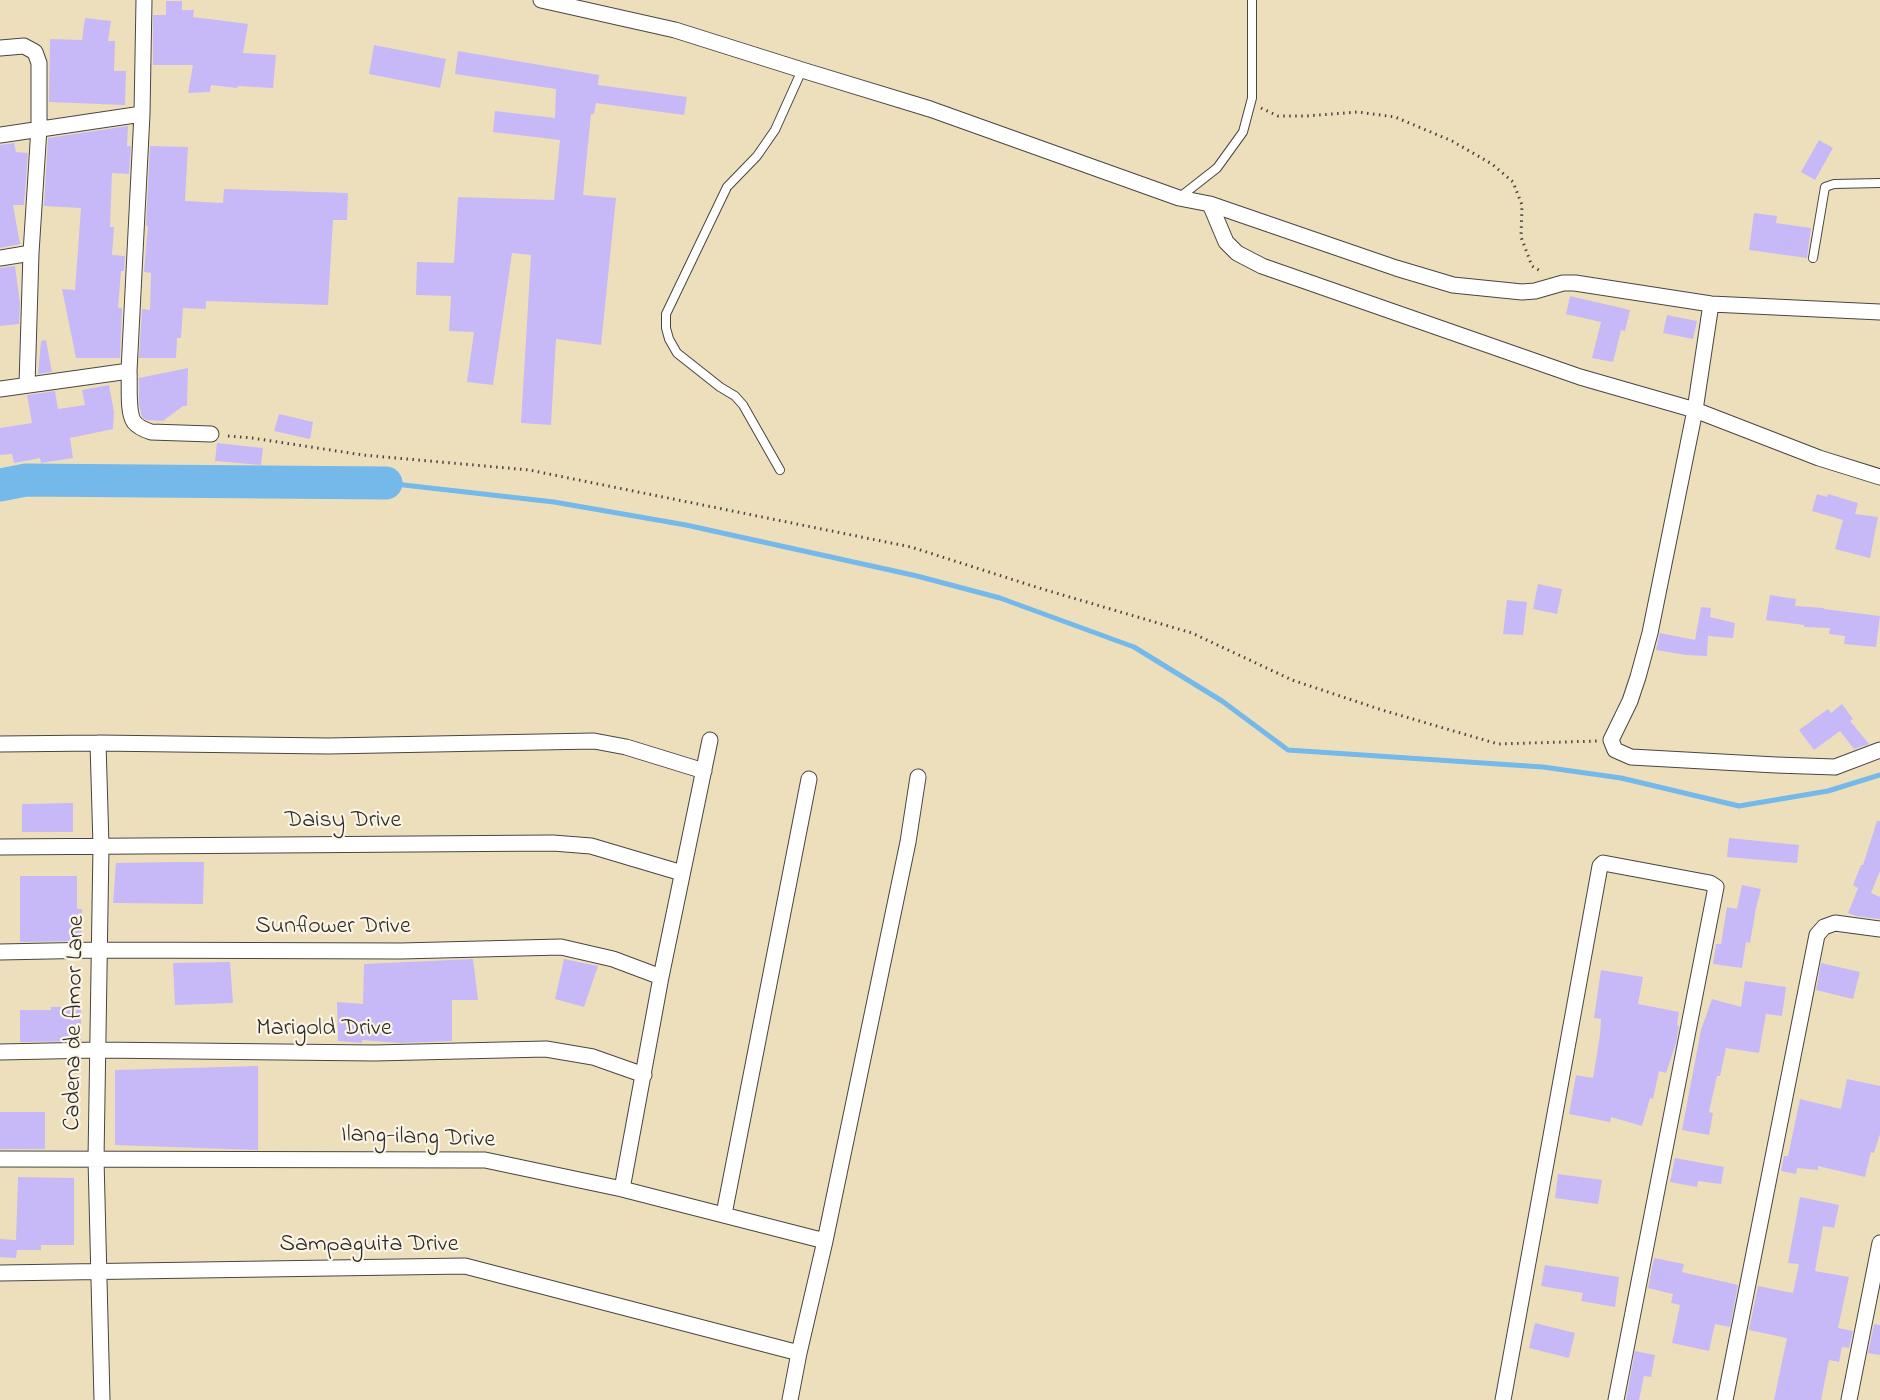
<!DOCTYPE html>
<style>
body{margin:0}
canvas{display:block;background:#eddfbc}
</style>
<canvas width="1880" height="1400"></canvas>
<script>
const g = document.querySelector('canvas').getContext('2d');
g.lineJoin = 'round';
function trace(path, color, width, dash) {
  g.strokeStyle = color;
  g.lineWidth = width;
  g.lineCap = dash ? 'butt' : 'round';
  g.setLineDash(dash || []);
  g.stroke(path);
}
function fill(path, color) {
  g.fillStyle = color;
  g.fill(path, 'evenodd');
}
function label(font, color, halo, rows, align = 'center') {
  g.font = font + ' "Indie Flower",sans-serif';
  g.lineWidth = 4.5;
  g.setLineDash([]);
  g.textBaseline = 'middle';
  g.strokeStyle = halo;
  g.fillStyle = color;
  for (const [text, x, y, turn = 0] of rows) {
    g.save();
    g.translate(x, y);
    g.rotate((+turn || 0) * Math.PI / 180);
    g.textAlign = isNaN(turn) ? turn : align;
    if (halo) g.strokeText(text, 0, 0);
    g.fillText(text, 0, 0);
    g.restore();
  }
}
const stream = new Path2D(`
 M386 483 554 502 686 525 917 576 1000 598 1134 647 1222 701 1288 750 1543 767 1621 778 1739 806 1828 791 1880 775`);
const river = new Path2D(`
 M0 485 26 480 386 483`);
const building = new Path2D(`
 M166 1H182V10H194L193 17 248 24 243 53 276 55 273 88 238 86 237 88 211 85 210 92 188 93 193 65H153V15H166Z
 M85 18 111 21 108 41H115L114 71H126L125 105 49 102 50 39 82 40Z
 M374 45 446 59 440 88 369 74Z
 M458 51 599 75 598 85 687 97 684 115 596 103 594 114H591L583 195 616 198 601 345 556 339 551 425 521 423 531 255 512 253 493 385 467 382 474 332 449 331 451 296 416 295 417 262 454 263 458 197 554 200 560 140 493 132 495 111 555 118 556 89 455 74Z
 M128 126 127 146H131L129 174 112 173 110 227H114L112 255 125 256 124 271H121L118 308H122L120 358H76L62 289 75 290 81 208 44 206 48 138Z
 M1819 140 1833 148 1815 180 1801 172Z
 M14 143 16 152 28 153 24 205H13L20 244 0 248V145Z
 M150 146 188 147 185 201 223 203 224 189 348 193 347 220H333L328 305 206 301V309L183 308 181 338H177L176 358H139L142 309 150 310 151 273 144 272 148 226H146Z
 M1754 213 1777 216 1776 223 1811 228 1807 258 1749 250Z
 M15 266 20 303 19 324 0 326V268Z
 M1570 296 1630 310 1625 331 1621 330 1613 362 1592 358 1601 322 1566 314Z
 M1667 315 1697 321 1693 339 1663 333Z
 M46 340 52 372 38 374 41 341Z
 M188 368 187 406H183L163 421 147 420 142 417 139 404V378Z
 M109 385 114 412 113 429 70 438 73 458 41 463 40 458 14 463 12 454 0 455V428L32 423 27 395 55 391 58 409 85 405 82 390Z
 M279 414 313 422 310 439 274 431Z
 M217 443 263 448 261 465 215 461Z
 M1817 494 1827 497 1828 494 1858 503 1855 514 1878 517 1870 558 1835 549 1843 520 1812 511Z
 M1538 584 1562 589 1557 614 1533 609Z
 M1770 595 1796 599 1795 606 1824 608V609L1880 616 1876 647 1844 644 1845 636 1829 634 1830 628 1804 627V625L1766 620Z
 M1507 600 1527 602 1523 635 1503 634Z
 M1701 607 1711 608 1710 617 1735 623 1733 638 1708 636 1707 656 1686 655 1656 650 1660 633 1695 640Z
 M1842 704 1853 719 1850 721 1869 744 1854 749 1840 731 1814 750 1799 730 1828 709 1831 713Z
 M73 803V832H22V804Z
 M1877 821H1880V871L1871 893 1880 897V919L1856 916 1848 913 1858 888 1853 885 1861 865H1863Z
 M1729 838 1799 845 1797 863 1727 857Z
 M174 862H204L203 904 113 903 116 863Z
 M20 876H77V909H82V941L20 942Z
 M1742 885 1761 889 1756 908 1750 943 1746 942 1742 968 1713 964 1716 944H1721L1727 907 1737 909Z
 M473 959 478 1000H452V1041L399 1043 362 1040V1043L338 1041 337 1002 363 1004 364 964Z
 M564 959 598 966 584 1007 555 999Z
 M230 962 233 1003 175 1005 173 963Z
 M1821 963 1860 972 1853 999 1816 990Z
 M1601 970 1643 977 1638 1004 1679 1012 1677 1025 1679 1026 1676 1043 1666 1073 1659 1071 1653 1099 1650 1098 1642 1126 1611 1117 1610 1122 1569 1114 1576 1075 1593 1078 1600 1035 1601 1019 1594 1018Z
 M1745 981 1786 987 1782 1016 1766 1014 1759 1053 1726 1048 1720 1076H1717L1709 1112 1713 1113 1709 1135 1682 1130 1701 1030 1712 999 1741 1007Z
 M51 1007H81V1041L20 1042V1010H51Z
 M258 1066V1150L115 1145V1070Z
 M1847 1079 1880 1086V1134L1874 1153 1871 1152 1865 1177 1818 1166V1170L1797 1168 1796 1174 1781 1171 1784 1156H1788L1800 1099 1841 1109Z
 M0 1112H45V1149H0Z
 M1675 1158 1724 1167 1721 1184 1698 1181 1697 1187 1670 1182Z
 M1558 1174 1602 1180 1598 1204 1555 1198Z
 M18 1177 74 1178V1245H41V1250H17L16 1258 0 1257V1239L16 1240Z
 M1800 1197 1839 1205 1834 1228 1823 1226 1815 1271 1849 1277 1838 1328 1853 1331 1849 1348 1842 1347 1839 1362 1829 1360 1821 1400H1774L1787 1338 1749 1330 1758 1286 1793 1293 1799 1264 1788 1263Z
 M1654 1258 1684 1264 1682 1272 1738 1285 1730 1327 1715 1324 1709 1351 1672 1343 1680 1305 1671 1303 1673 1294 1648 1288Z
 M1545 1265 1619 1277 1615 1307 1581 1301 1583 1293 1541 1286Z
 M1535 1323 1575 1333 1569 1358 1529 1348Z
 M1874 1324 1880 1325V1355L1868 1353Z
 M1635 1351 1655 1355 1651 1377 1644 1376 1639 1400H1626Z`);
const path = new Path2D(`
 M1261 108 1278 116H1306L1358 112 1395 117 1452 141 1492 164 1513 182 1522 205 1521 237 1532 266 1542 272
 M228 436 252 438 363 455 529 470 911 547 1039 588 1192 633 1292 680 1382 710 1498 744 1597 741`);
const lane = new Path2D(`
 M1180 197 1217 168 1243 132 1252 98V0
 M1813 258 1825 187 1834 184 1880 183
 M780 470 743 405 735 396 720 387 677 353 669 339 666 328V314L727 187 757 156 775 130 802 70`);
const street = new Path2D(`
 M144 0 142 114 129 371C130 384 127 412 134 422 138 427 145 430 151 432L211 434
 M541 0 675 30 802 70 930 109 1179 198 1210 204 1396 268 1453 285 1522 292 1535 291 1563 283H1575L1711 304 1880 312
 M0 48 24 46 35 52 39 63V128L31 253 27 385
 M0 135 142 114
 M1210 204 1226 242 1237 253 1262 266 1580 377 1695 410 1819 458 1880 477
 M0 258 31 253
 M1711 304 1695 410 1650 633 1638 677 1630 701 1611 740 1615 750 1631 757 1776 765 1835 767 1880 750
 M0 389 129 371
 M98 743 101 846 96 1159 102 1400
 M0 744 98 743 328 746 594 741 626 747 704 771
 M0 847 553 843 591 846 682 873
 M0 952 99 950 401 951 561 947 613 959 661 977
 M0 1052 97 1050 374 1053 546 1049 593 1057 644 1075
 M0 1159 485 1160 622 1189 825 1241
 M622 1189 661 977 710 740
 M724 1214 809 779
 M0 1273 465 1266 799 1353
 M790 1400 799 1353 825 1241 908 842 918 777
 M1503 1400 1600 866 1603 863 1710 883 1716 887 1616 1400
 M1725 1400 1817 935 1824 927 1835 923 1880 929
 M1849 1400 1880 1243`);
const streetNames = [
 ["Daisy Drive",343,822],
 ["Sunflower Drive",333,928],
 ["Cadena de Amor Lane",76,1023,-89],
 ["Marigold Drive",324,1030],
 ["Ilang-ilang Drive",418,1139,2],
 ["Sampaguita Drive",369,1246]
];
trace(stream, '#75b9eb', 5);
trace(river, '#75b9eb', 33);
fill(building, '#c7b9f8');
trace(lane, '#484641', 10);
trace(street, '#484641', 17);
trace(path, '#484641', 3, [1.5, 4.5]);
trace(lane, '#fff', 8);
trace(street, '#fff', 15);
label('24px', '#2b2b2b', '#fcf5e5', streetNames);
</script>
